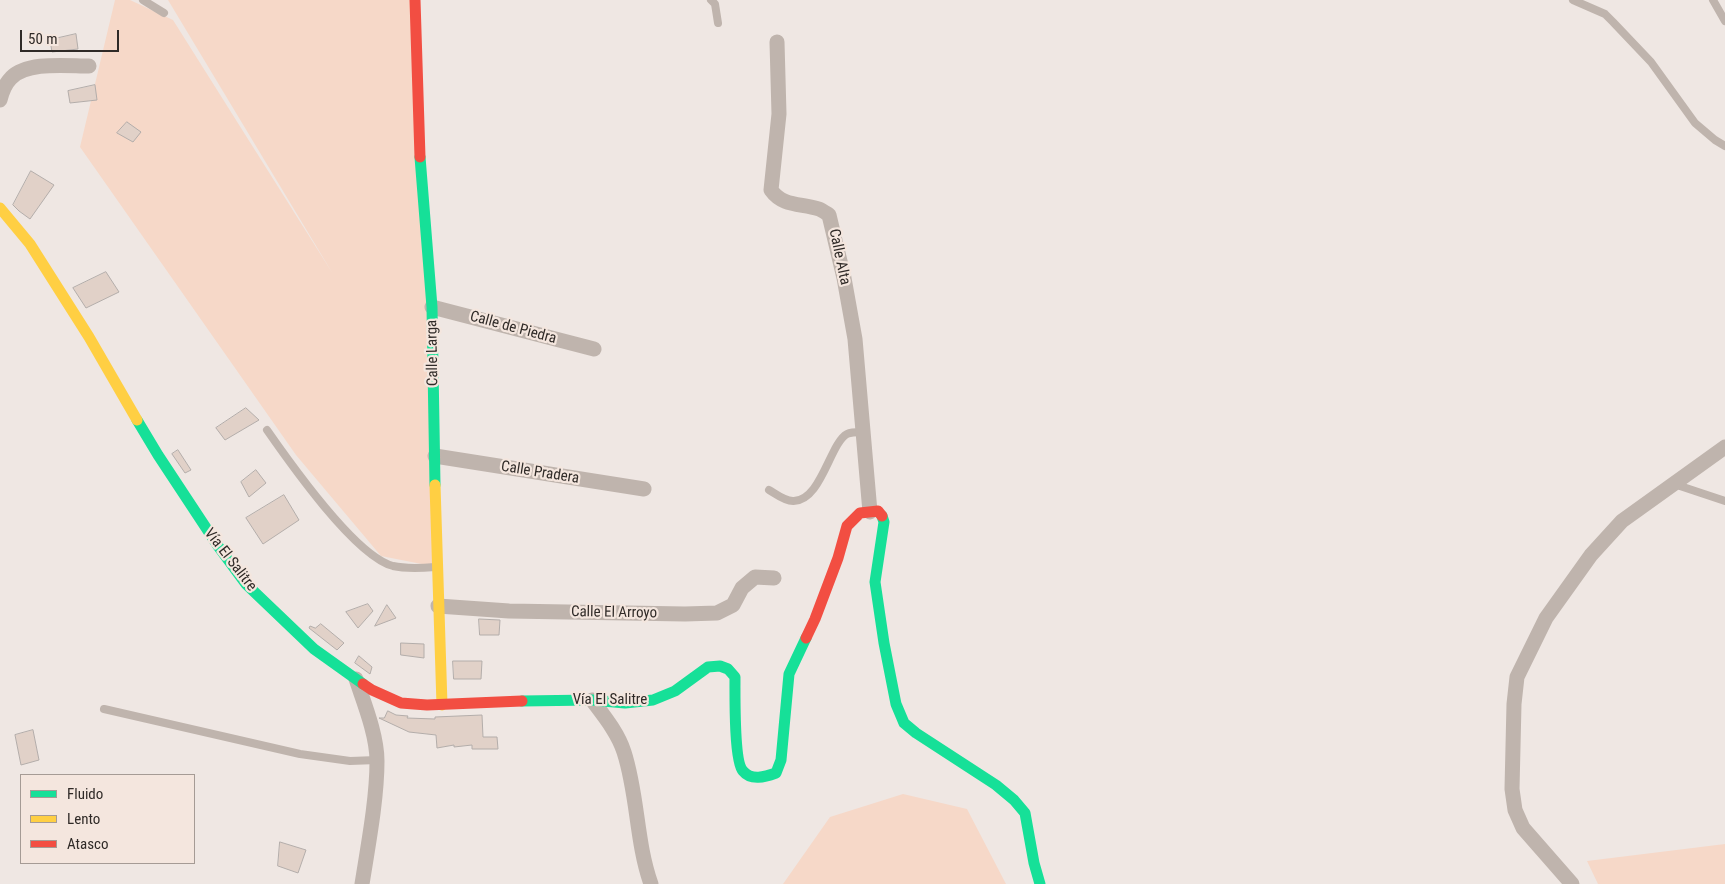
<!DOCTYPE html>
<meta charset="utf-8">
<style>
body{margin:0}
#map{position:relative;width:1725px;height:884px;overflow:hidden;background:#efe7e3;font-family:"Roboto Condensed",sans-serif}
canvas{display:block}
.legend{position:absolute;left:20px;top:774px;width:175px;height:90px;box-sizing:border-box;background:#f4e6de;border:1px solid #a59b95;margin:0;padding:6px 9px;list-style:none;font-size:15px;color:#2f2a27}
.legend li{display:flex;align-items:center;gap:10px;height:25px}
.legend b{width:25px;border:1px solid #a59b95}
.scale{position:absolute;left:20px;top:30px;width:99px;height:22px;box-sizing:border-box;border:2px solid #2f2a27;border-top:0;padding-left:6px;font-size:15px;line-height:18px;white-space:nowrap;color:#2f2a27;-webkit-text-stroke:4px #f4e6de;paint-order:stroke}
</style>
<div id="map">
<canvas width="1725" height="884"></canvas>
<ul class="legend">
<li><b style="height:6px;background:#16e098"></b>Fluido</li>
<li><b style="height:6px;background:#ffcf43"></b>Lento</li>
<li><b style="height:6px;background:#f24e42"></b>Atasco</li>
</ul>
<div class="scale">50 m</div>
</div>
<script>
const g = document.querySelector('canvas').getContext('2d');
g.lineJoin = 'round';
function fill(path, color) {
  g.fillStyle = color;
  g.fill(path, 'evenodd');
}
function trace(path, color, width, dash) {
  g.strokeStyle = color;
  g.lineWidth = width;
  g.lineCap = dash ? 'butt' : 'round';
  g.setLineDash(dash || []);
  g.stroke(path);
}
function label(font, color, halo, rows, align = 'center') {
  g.font = font + ' "Roboto Condensed",sans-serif';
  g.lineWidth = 4.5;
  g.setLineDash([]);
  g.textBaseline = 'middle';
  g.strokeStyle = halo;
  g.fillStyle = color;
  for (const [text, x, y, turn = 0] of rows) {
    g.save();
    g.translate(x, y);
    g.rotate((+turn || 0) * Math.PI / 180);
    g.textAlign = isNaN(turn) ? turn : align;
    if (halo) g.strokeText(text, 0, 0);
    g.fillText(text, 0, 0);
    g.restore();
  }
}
const green = new Path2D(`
 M115 0H130L173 20 333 274 168 0H416L437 567 381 556 296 455 80 147Z
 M903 794 967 809 1006 884H783L830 817Z
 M1725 844V884H1598L1587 861Z`);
const building = new Path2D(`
 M76 34 78 49 52 52 50 40Z
 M95 85 97 100 70 103 68 91Z
 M127 122 141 132 133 142 117 133Z
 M31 171 54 185 30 219 19 211 13 205Z
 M106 272 119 292 86 308 73 288Z
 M246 408 259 420 225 440 216 428Z
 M178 450 191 470 185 473 172 454Z
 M256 470 266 483 249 497 241 482Z
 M284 495 299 520 263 544 246 518Z
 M368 604 373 611 358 628 346 612Z
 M387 605 396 618 375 626Z
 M479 619 500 620 499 635H480Z
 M321 624 344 643 337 650 309 628 310 626 315 628Z
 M401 643 424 644V658L401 655Z
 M359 656 372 667 370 674 355 663Z
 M453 661H482L481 679H454Z
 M388 711 396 715 408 716 407 718 435 719V717L482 715 483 737H497L498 749H472V745L454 747V745L437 748 436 735 409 732 379 718H384Z
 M33 730 39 760 21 765 15 735Z
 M280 842 306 850 298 873 278 866Z`);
const lane = new Path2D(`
 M143 0 164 13
 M711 0 715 4 718 23
 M1573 0 1605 14 1613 22 1651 62 1695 123 1715 140 1725 146
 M1713 0 1725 21
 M267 430C290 463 355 556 393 566 406 569 422 568 435 567
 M1674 484 1725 501
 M769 490C776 494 784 501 793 501 821 502 830 443 847 434 851 432 857 432 862 432
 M104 709 300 754 350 761 377 760`);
const street = new Path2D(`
 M777 42 779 114 771 190C783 207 801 203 819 209 822 210 826 213 829 215L844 278 855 339 870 512
 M0 100C2 92 5 84 11 78 27 61 67 66 89 66
 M432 307 594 349
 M435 456 644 489
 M438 606 509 611 685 614 717 613 733 605 742 588 755 577 774 578
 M356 679C364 703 377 735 377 761 377 799 368 846 362 884
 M592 700C604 716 618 733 624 752 638 795 636 842 651 884
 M1572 884 1523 828 1515 810 1512 789 1514 704 1517 677 1546 618 1591 555 1622 521 1725 447`);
const fast = new Path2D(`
 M420 157 432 307 435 485
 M137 420 158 455 218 546 246 584 314 649 363 684
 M882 516 884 522 875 582 884 643 896 704 904 723 916 733 996 785 1014 800 1025 813 1034 863 1040 884
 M522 701 592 700 625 703 653 700 675 691 708 667 720 666 728 669 735 677C735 693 734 762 743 771 751 781 765 777 776 773L781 760 789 674 806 638`);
const slow = new Path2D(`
 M0 208 30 244 89 337 137 420
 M435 485 442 705`);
const jam = new Path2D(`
 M415 0 420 157
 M806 638 815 619 838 558 847 526 860 513 878 511 882 516
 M363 684 372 690 401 703 427 705 522 701`);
const streetNames = [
 ["Calle Alta",839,257,78],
 ["Calle de Piedra",513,328,15],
 ["Calle Larga",433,353,-91],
 ["Calle Pradera",540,473,9],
 ["Vía El Salitre",230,560,52],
 ["Calle El Arroyo",614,613,1],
 ["Vía El Salitre",610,700]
];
fill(green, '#f6d8c8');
fill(building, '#e1d1c8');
trace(building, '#b3adaa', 1);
trace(lane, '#bfb4ad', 8);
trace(street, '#bfb4ad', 15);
trace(fast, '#16e098', 11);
trace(slow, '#ffcf43', 11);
trace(jam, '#f24e42', 11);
label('15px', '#2f2a27', '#f4e6de', streetNames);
</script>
